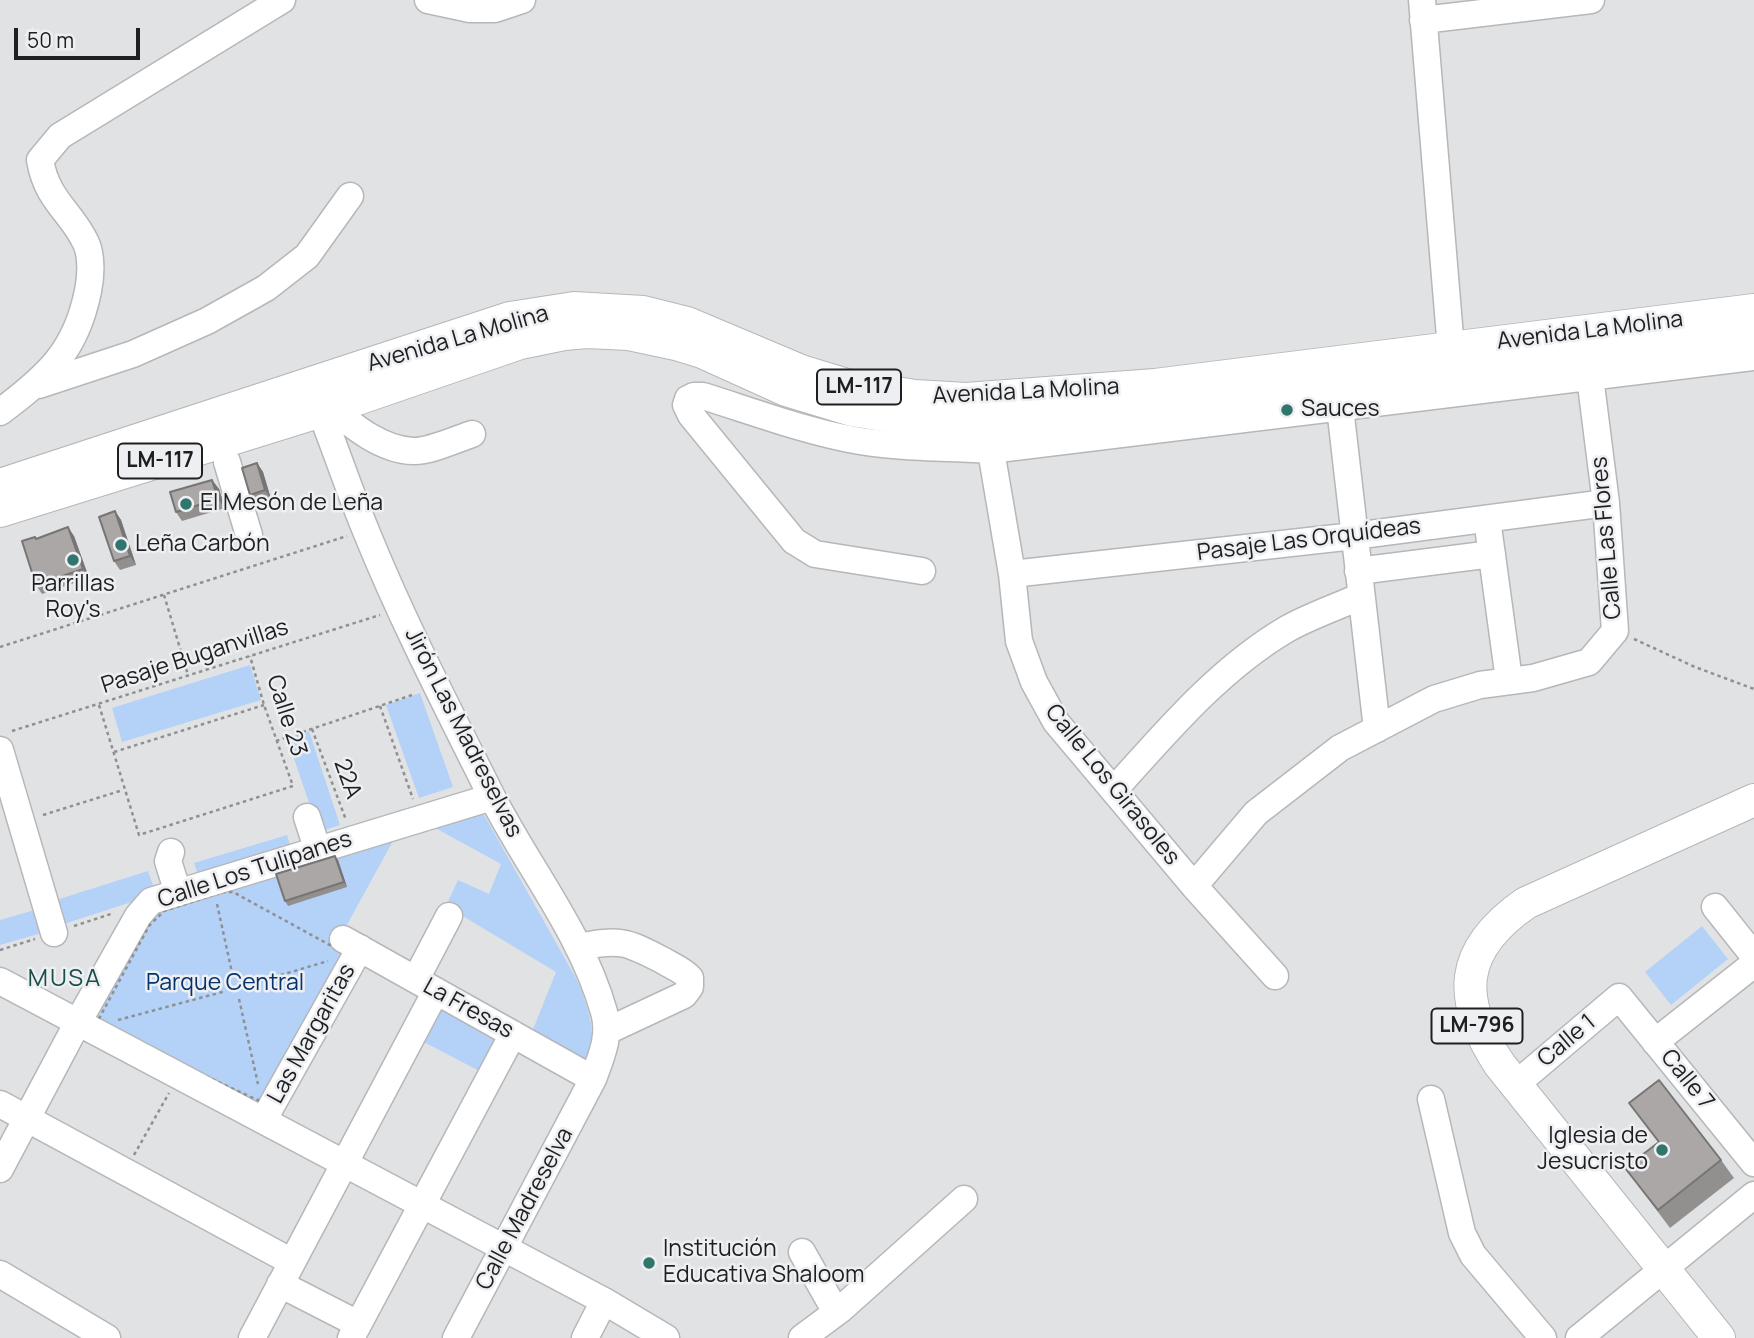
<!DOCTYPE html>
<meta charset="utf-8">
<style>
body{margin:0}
#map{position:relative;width:1754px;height:1338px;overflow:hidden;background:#e1e2e4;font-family:Manrope,sans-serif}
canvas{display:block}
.scale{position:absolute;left:14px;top:28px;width:126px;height:32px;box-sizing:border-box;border:4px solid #1f1f20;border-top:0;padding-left:9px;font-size:21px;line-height:24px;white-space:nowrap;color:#1f1f20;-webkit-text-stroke:5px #eeeff2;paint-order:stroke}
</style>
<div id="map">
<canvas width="1754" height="1338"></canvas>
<div class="scale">50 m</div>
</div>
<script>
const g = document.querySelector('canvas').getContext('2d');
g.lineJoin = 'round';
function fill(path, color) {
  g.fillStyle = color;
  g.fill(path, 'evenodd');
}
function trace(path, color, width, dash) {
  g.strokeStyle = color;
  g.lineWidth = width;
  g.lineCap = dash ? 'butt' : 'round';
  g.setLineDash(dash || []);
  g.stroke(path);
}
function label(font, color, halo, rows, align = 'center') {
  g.font = font + ' Manrope,sans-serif';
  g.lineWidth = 5;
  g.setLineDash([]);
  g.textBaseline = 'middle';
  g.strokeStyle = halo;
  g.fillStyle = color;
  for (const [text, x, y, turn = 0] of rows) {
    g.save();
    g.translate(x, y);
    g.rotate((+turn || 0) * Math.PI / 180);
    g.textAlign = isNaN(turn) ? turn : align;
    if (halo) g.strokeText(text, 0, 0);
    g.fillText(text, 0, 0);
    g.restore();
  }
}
const green = new Path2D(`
 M250 665 261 700 122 742 112 708Z
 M420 693 453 787 419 798 386 705Z
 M309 731 340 825 319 832 287 738Z
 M479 806 577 980C591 1014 596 1033 588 1071L530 1037 556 972 446 906 458 880 489 894 501 864 428 824Z
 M399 830 337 943 351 952 265 1108 82 1021 158 909Z
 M287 835 291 849 198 875 194 863Z
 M148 871 156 894 61 925 53 901Z
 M38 909 45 932 0 945V920Z
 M1702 926 1728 959 1671 1005 1645 972Z
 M442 1000 508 1034 487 1075 420 1040Z`);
const path = new Path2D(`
 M164 595 188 675
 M1634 639 1695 667 1754 689
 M0 647 347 536
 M99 705 139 835 293 786 264 705 250 656
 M380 706 413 799
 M312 729 346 820
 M12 731 380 615
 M276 741 415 694
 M114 752 264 705
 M43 815 123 790
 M222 892H233L348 955 262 1102 95 1026 149 926 164 911Z
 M217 904 233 977
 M74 926 114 913
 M0 950 35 939
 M247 985 328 961
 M239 999 258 1084
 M118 1020 226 991
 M134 1155 169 1093`);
const minor = new Path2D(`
 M428 0 470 9H495L522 0
 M1422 0 1451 349
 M1423 20 1591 0
 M39 385 133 354 207 321 266 288 307 256 350 196
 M1338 390 1377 729
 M313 392C332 438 347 485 366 531 402 620 446 705 489 791 526 865 581 931 604 1012 611 1036 601 1057 593 1079L456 1338
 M331 408C354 427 382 450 413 451 428 452 457 439 472 434
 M0 412C48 376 76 351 88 291 91 277 92 256 86 243 71 211 47 201 40 160L60 136 282 0
 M988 433 1012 574 1019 641 1034 682 1056 722 1194 886 1275 976
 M227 462 249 535
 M1487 519 1509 680
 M922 571 815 554 794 541 691 415 686 405 688 399 694 396H703C751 411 799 429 849 439 895 448 943 447 990 450L1754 357
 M1358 571 1492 554
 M1012 574 1354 536 1606 503
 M0 750 54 933
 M1114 790C1166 732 1219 669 1287 629 1310 616 1337 607 1361 596
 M307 817 318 851
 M171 852 168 861 178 893
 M1194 886 1256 813 1340 748 1434 699 1480 685 1533 678 1589 662 1615 631 1606 503 1590 377V359
 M1715 907 1754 956
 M343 939 593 1079
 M578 947C620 939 626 941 662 960 672 966 683 970 690 978V987L684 995 607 1031
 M416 979 449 916
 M0 981 604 1301 666 1338
 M1655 1042 1754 964
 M1515 1085 1619 997 1754 1163
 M1431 1099 1462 1233 1473 1255 1543 1338
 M0 1104 292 1262
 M264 1119 360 948
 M0 1169 78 1022 138 916 151 901 492 797
 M802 1252 836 1312
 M0 1274 107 1338
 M280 1284 358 1324
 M252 1338 436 991
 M351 1338 513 1034
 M585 1338 604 1301
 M802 1338 841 1309 964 1199
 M1579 1338 1754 1195`);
const major = new Path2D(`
 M0 485 510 318 574 308 643 312 687 323 801 371 847 385 915 396 966 399 1155 385 1754 310
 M0 511 331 408 520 343 564 334 587 332 629 334 676 344 702 352 786 390 852 410 908 419 988 423 1338 389 1754 337
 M1719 1338 1500 1065C1456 999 1458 950 1526 903L1754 800`);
const wall = new Path2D(`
 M257 463 263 472 271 499 256 504 250 495Z
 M212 480 219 489 225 508 182 521 176 512Z
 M115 511 121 520 136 565 120 570 114 561Z
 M74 536 89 578 42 594 36 585 37 538Z
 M338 860 347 887 288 906 285 901Z
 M1629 1103 1721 1160 1734 1178 1670 1228 1625 1168 1659 1143Z`);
const shadedWall = new Path2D(`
 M257 463 263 472 271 499 265 490Z
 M212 480 219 489 225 508 218 499Z
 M115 511 121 520 136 565 130 556Z
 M68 527 74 536 89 578 83 569Z
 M335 856 338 860 347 887 344 882Z`);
const building = new Path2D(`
 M257 463 265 490 250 495 242 468Z
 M212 480 218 499 176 512 170 492Z
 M115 511 130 556 114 561 99 517Z
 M68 527 83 569 36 585 22 541 35 537 36 539Z
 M335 856 344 882 285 901 276 874Z
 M1659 1080 1721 1160 1658 1210 1625 1168 1659 1142 1629 1103Z`);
const markers = [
 [1287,410,7,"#30766c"],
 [186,504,7,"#30766c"],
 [121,545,7,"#30766c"],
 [73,560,7,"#30766c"],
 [1662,1150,7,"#30766c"],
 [649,1263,7,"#30766c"]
];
const shields = [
 [859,387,84],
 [160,461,84],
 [1477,1026,91]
];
const shieldNames = [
 ["LM-117",859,387],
 ["LM-117",160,461],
 ["LM-796",1477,1026]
];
const streetNames = [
 ["Avenida La Molina",1590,331,-7],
 ["Avenida La Molina",458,339,-16],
 ["Avenida La Molina",1026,392,-3],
 ["Calle Las Flores",1607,538,-95],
 ["Pasaje Las Orquídeas",1309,540,-7],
 ["Pasaje Buganvillas",195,657,-18],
 ["Calle 23",286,716,72],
 ["Jirón Las Madreselvas",463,733,63],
 ["22A",347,779,70],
 ["Calle Los Girasoles",1112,785,51],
 ["Calle Los Tulipanes",255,870,-18],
 ["La Fresas",468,1009,29],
 ["Las Margaritas",312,1034,-61],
 ["Calle 1",1567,1041,-40],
 ["Calle 7",1687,1080,51],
 ["Calle Madreselva",525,1209,-62]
];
const poiNames = [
 ["Sauces",1301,410],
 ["El Mesón de Leña",200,504],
 ["Leña Carbón",135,545],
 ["Parrillas",73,585,"center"],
 ["Roy's",73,611,"center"],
 ["Iglesia de",1648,1137,"right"],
 ["Jesucristo",1648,1163,"right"],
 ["Institución",663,1250],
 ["Educativa Shaloom",663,1276]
];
const parkNames = [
 ["Parque Central",225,984]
];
const neighbourhoodNames = [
 ["MUSA",65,979]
];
fill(green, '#b4d1f8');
trace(minor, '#b5b7b9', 29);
trace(major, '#b5b7b9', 34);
trace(path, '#8f9091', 2.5, [3.5, 3.5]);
trace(minor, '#fff', 26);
trace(major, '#fff', 32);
fill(wall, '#92908f');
fill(shadedWall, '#777574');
fill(building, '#aaa7a6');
trace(building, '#777574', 2);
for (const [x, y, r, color] of markers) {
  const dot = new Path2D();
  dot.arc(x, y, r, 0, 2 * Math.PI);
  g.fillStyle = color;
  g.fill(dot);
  trace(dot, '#eeeff2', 2.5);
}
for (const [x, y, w] of shields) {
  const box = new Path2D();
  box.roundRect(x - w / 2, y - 17.5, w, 35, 5);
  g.fillStyle = '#eeeff2';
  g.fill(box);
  trace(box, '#1f1f20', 2);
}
label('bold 21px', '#1f1f20', null, shieldNames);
label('23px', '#1f1f20', '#eeeff2', streetNames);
label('23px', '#1f1f20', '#eeeff2', poiNames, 'left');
label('23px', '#05346d', '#eeeff2', parkNames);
g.letterSpacing = '2px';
label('24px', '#165048', '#eeeff2', neighbourhoodNames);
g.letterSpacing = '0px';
</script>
